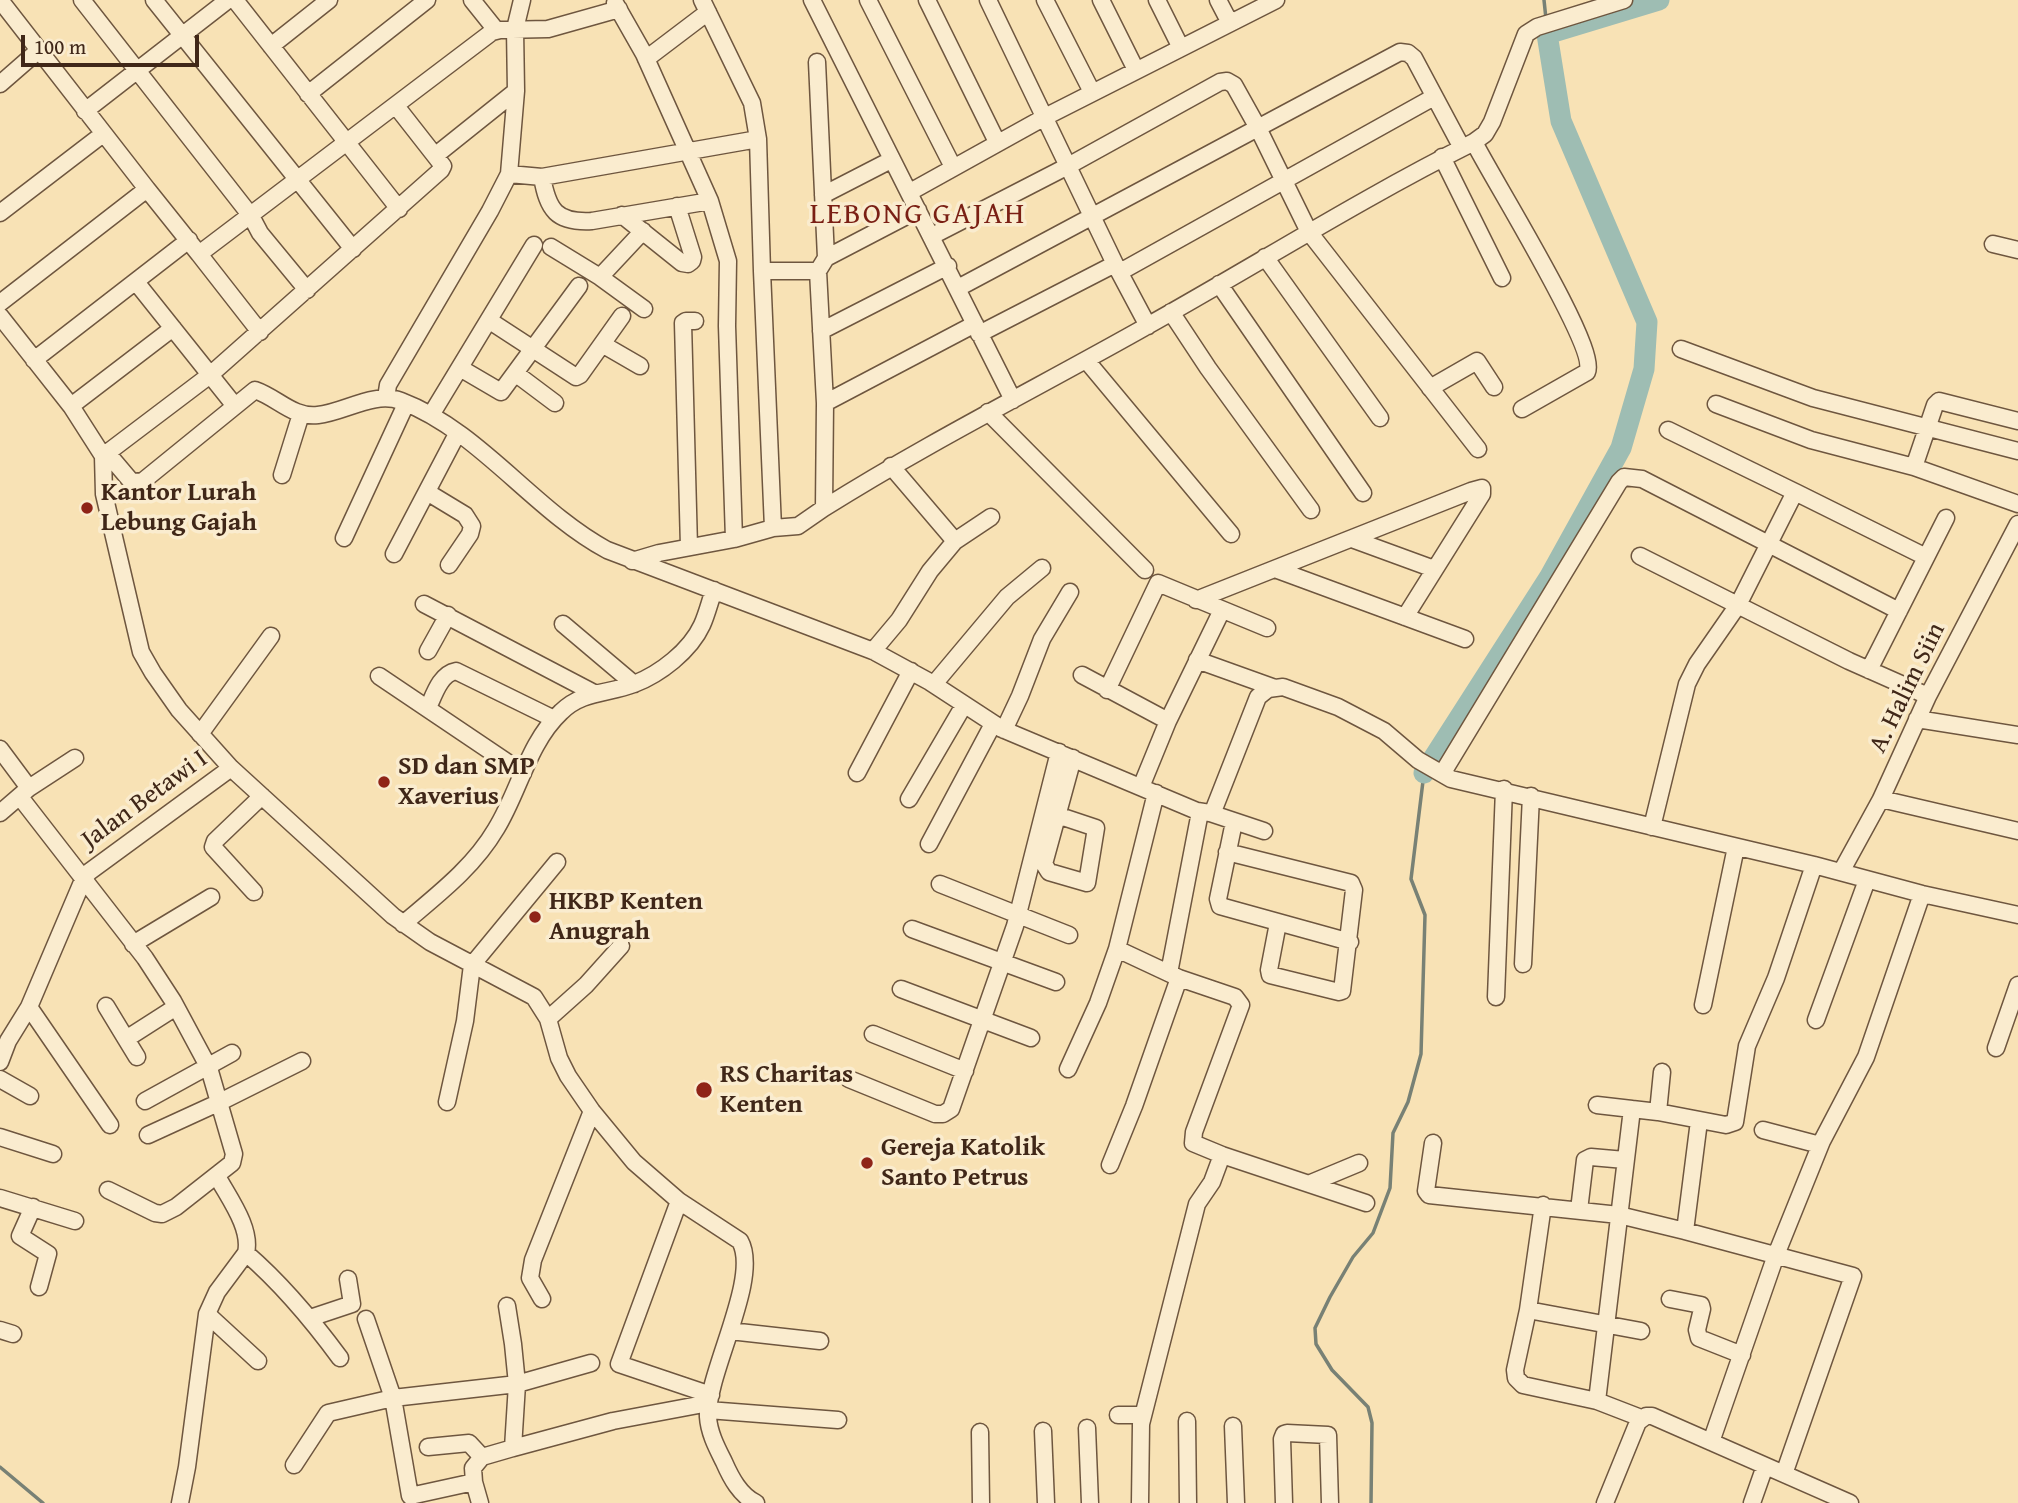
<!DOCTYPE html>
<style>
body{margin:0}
#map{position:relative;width:2018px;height:1503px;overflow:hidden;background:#f8e2b5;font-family:"Gentium Book Plus",serif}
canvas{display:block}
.scale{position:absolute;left:21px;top:35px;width:178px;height:32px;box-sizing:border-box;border:4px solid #402718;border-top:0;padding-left:9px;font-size:21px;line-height:24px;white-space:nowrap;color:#402718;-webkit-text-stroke:5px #faeccf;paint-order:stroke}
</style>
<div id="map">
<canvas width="2018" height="1503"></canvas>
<div class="scale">100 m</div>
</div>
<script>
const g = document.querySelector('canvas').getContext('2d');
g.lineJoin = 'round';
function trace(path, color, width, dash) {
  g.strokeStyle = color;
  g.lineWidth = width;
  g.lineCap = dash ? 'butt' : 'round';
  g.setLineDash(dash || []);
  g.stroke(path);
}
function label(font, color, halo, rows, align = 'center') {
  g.font = font + ' "Gentium Book Plus",serif';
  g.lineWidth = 7;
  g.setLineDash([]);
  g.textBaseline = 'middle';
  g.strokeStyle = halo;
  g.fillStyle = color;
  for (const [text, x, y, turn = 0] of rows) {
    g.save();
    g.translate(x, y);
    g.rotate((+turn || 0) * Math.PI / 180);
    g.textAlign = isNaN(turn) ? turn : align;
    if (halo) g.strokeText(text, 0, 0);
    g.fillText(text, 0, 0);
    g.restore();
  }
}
const stream = new Path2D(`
 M1544 0 1546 19
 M0 1467 43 1503
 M1371 1503 1372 1423 1368 1407 1332 1370 1316 1344 1315 1328 1330 1297 1353 1257 1373 1233 1390 1188 1393 1133 1408 1102 1421 1054 1425 915 1411 879 1424 773`);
const river = new Path2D(`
 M1424 773 1549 578 1621 448 1644 369 1647 322 1561 121 1547 34 1659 0`);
const minor = new Path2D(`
 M82 0 251 216 260 233 307 290
 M154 0 353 249
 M235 0 399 209
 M472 0 496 30
 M702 0 752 103 758 139 762 271
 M812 0 1013 400
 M868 0 953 167
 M927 0 997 142
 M988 0 1115 264 1148 326
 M1045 0 1092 92
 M1101 0 1136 70
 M1157 0 1181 48
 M1218 0 1230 23
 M615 3 644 54 710 201 728 261 727 326 734 539
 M271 46 329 0
 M646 59 708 12
 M817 62 826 258
 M0 84 39 50
 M308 94 427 0
 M85 111 228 0
 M1474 142 1485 134 1492 122 1526 34 1537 27 1624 0
 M436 155 516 91
 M1442 157 1502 278
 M509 174 542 177 758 139
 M542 177C548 210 556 223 592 221L710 201
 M147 189 199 254 492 32 500 30 548 29 619 9
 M910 192 1045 117 1276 0
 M823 195 891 160
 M0 213 103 134
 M622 215 682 263 688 264 692 261 693 257 677 206
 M932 236 1068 166 1220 82 1227 81 1234 85 1258 128 1309 232 1478 449
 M1993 244 2018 250
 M551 247 600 277 644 309
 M199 254 260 332
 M1265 257 1380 418
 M1120 272 1434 97
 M600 277 643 231
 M136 282 235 406
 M1219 284 1363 493
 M958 288 1400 52 1408 53 1414 58 1462 148
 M0 303 147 189 0 0
 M1171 312 1208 368 1311 510
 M0 316 71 406 103 456 104 494 141 652 153 673 179 710 231 768 393 916 430 942 534 997 548 1019 559 1058 568 1076 592 1111 634 1162 679 1201 740 1241C761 1278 706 1374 708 1417 709 1433 717 1448 724 1462 731 1478 740 1495 756 1503
 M490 321 576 377 580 375 622 316
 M821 331 948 266
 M979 334 1115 264
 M602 344 640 366
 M1681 349 1813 398 2018 451
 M34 360 189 240
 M1086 360 1231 534
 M460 368 501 392 579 286
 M515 373 555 403
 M1430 388 1477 361 1494 387
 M386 398 388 385 490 211 509 174 516 91 515 29 522 0
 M825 403 975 324
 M1716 404 1811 440 1914 467 2018 504
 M71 406 173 328
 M988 412 1145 570
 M431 415 534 245
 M1668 430 1795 492
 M108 454 130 480 134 482 143 481 255 390C278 398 293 418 318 415 345 412 374 391 401 401 480 431 533 510 607 550L873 651 930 682 1002 729 1197 811 1210 813 1214 809 1258 697 1268 689 1283 687 1338 707 1384 731 1418 760 1451 779 1814 865 1922 894 2018 915
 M103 456 210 375 441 170 443 166 396 106
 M891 466 955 541
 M1914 467 1935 405 1939 401 2018 421
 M282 475 301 414
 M427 492 465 515 472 526 470 534 449 565
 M824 508C929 442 1039 387 1147 326 1256 265 1362 198 1474 142 1490 175 1599 348 1587 372L1522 409
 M773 528 762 271H818
 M344 538 406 404
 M1352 539 1434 569
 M689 547 683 323 686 321H695
 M394 554 457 434
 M1640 556 1849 661 1928 696
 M632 561 659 553 734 539 773 528 798 526 824 508 825 403 818 271 826 258 918 210
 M1275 569 1465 639
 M1196 600 1471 491 1482 488V494L1405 617
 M424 604 594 693
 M563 624 634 684
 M428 651 448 615
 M873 651 899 620 930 571 955 541 991 517
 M1197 660 1275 688
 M1869 670 1946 518
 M1082 675 1168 721 1141 787
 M379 676 523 773
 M934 684 1007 597 1042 568
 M1107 690 1158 583 1267 628
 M428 708C434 695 440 674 456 671L554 719
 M1917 719 2018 735
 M1168 721 1222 610
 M1004 730 1020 696 1042 639 1070 592
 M200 734 271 636
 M0 749 29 788
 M857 773 911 671
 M1442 774 1619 482 1624 477 1642 479 1899 611
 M20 797 145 958 173 1001 209 1068 234 1154 232 1163 176 1207 162 1214 155 1213 108 1190
 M909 799 964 705
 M1881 799 2018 831
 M0 813 29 788 75 758
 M1210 813 1264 831
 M1057 815 1096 828 1087 883 1049 872 1044 864 1073 758
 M1234 822 1218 899 1220 906 1350 942
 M1652 827 1687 684 1697 664 1738 605 1795 492 1926 557
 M929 844 993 724
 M1227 852 1351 883 1354 890 1342 991 1339 992 1270 975 1269 970 1278 923
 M1841 872 1881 799 1928 696 2018 524
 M940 884 1069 935
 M254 892 213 847 215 841 262 796
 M403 924C437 895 473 868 496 829 519 792 528 743 561 712 582 691 608 694 634 684 660 674 690 651 702 625 707 614 710 601 714 590
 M912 929 1056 982
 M133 944 211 897
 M1523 964 1531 796
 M1169 973 1200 812
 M1179 978 1235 997 1241 1005 1194 1132 1193 1143 1222 1155 1366 1203
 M901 989 1031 1038
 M1496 997 1504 789
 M1703 1005 1736 847
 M106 1006 126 1039 176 1007
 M29 1007 110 1125
 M548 1019 586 985 621 946
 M1816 1020 1867 880
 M873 1034 965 1071
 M126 1039 137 1057
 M1996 1048 2018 985
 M0 1062 8 1041 29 1007 83 880 89 872 231 768
 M1068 1069 1098 1003 1117 949 1156 793
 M1662 1072 1658 1112 1726 1125 1735 1122 1747 1046 1776 978 1814 865
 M0 1079 30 1096
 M849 1079 935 1114H943L951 1109 1015 926 1059 752
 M145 1101 232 1053
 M447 1102 465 1021 472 965 557 862
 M1597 1105 1658 1112
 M1763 1130 1820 1145
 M148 1135 220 1102 302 1061
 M0 1137 53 1154
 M1433 1143 1426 1191 1429 1195 1619 1215 1685 1231 1699 1121
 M1110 1165 1134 1106 1179 978 1117 949
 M1311 1183 1359 1163
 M0 1198 75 1221
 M679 1201 619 1364 711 1395
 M1543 1205 1528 1310 1515 1370 1516 1378 1523 1385 1597 1401 1641 1418
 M33 1207 20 1236 48 1254 39 1287
 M1579 1210 1585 1160 1591 1157 1625 1160
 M1685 1231 1853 1276 1784 1474
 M246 1253C282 1284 312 1320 340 1358
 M542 1299 530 1278 533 1260 592 1111
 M1670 1299 1701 1305 1702 1309 1697 1330 1699 1338 1742 1355
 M507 1306 513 1344 517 1384 393 1398 410 1496 474 1482 473 1468 482 1457 513 1448
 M1528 1310 1641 1331
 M207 1314 258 1361
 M310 1318 352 1304 348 1279
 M0 1330 13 1334
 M730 1331 820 1341
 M591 1363 517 1384 513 1448 613 1421 709 1403
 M1597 1401 1632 1109
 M708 1410 838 1420
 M1118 1415H1143
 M1187 1421 1188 1503
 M1233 1426 1236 1503
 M1087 1428 1090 1503
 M1043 1431 1046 1503
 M980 1432 981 1503
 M1711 1442 1776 1255 1822 1141 1866 1057 1922 894
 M428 1447 469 1443 482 1457
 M294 1465 328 1413 393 1398 366 1319
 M474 1482 480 1503
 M180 1503 187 1467 207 1314 217 1292 246 1253C252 1228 228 1197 217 1176
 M1140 1503 1141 1424 1197 1204 1212 1182 1222 1155
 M1284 1503 1282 1439 1284 1434 1287 1433 1328 1435 1330 1503
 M1605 1503 1638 1422 1646 1416H1652L1850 1503
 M1752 1503 1765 1466`);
const markers = [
 [87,508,7,"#8f2418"],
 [384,782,7,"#8f2418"],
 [535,917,7,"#8f2418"],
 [704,1090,9,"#8f2418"],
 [867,1163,7,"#8f2418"]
];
const poiNames = [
 ["Kantor Lurah",101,493],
 ["Lebung Gajah",101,523],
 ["SD dan SMP",398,767],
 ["Xaverius",398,797],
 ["HKBP Kenten",549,902],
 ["Anugrah",549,932],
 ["RS Charitas",720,1075],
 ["Kenten",720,1105],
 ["Gereja Katolik",881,1148],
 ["Santo Petrus",881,1178]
];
const streetNames = [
 ["A. Halim Siin",1908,688,-64],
 ["Jalan Betawi I",145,800,-36]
];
const quarterNames = [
 ["LEBONG GAJAH",918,215]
];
trace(stream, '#788175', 3.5);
trace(river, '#9ebdb3', 21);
trace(minor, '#6e563f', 19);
trace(minor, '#faeccf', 16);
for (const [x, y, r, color] of markers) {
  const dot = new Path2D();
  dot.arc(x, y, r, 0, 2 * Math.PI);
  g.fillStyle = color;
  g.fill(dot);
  trace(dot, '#faeccf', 2.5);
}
label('bold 26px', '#402718', '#faeccf', poiNames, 'left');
label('26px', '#402718', '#faeccf', streetNames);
g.letterSpacing = '2px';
label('30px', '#7a1f14', '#faeccf', quarterNames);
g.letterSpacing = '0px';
</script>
